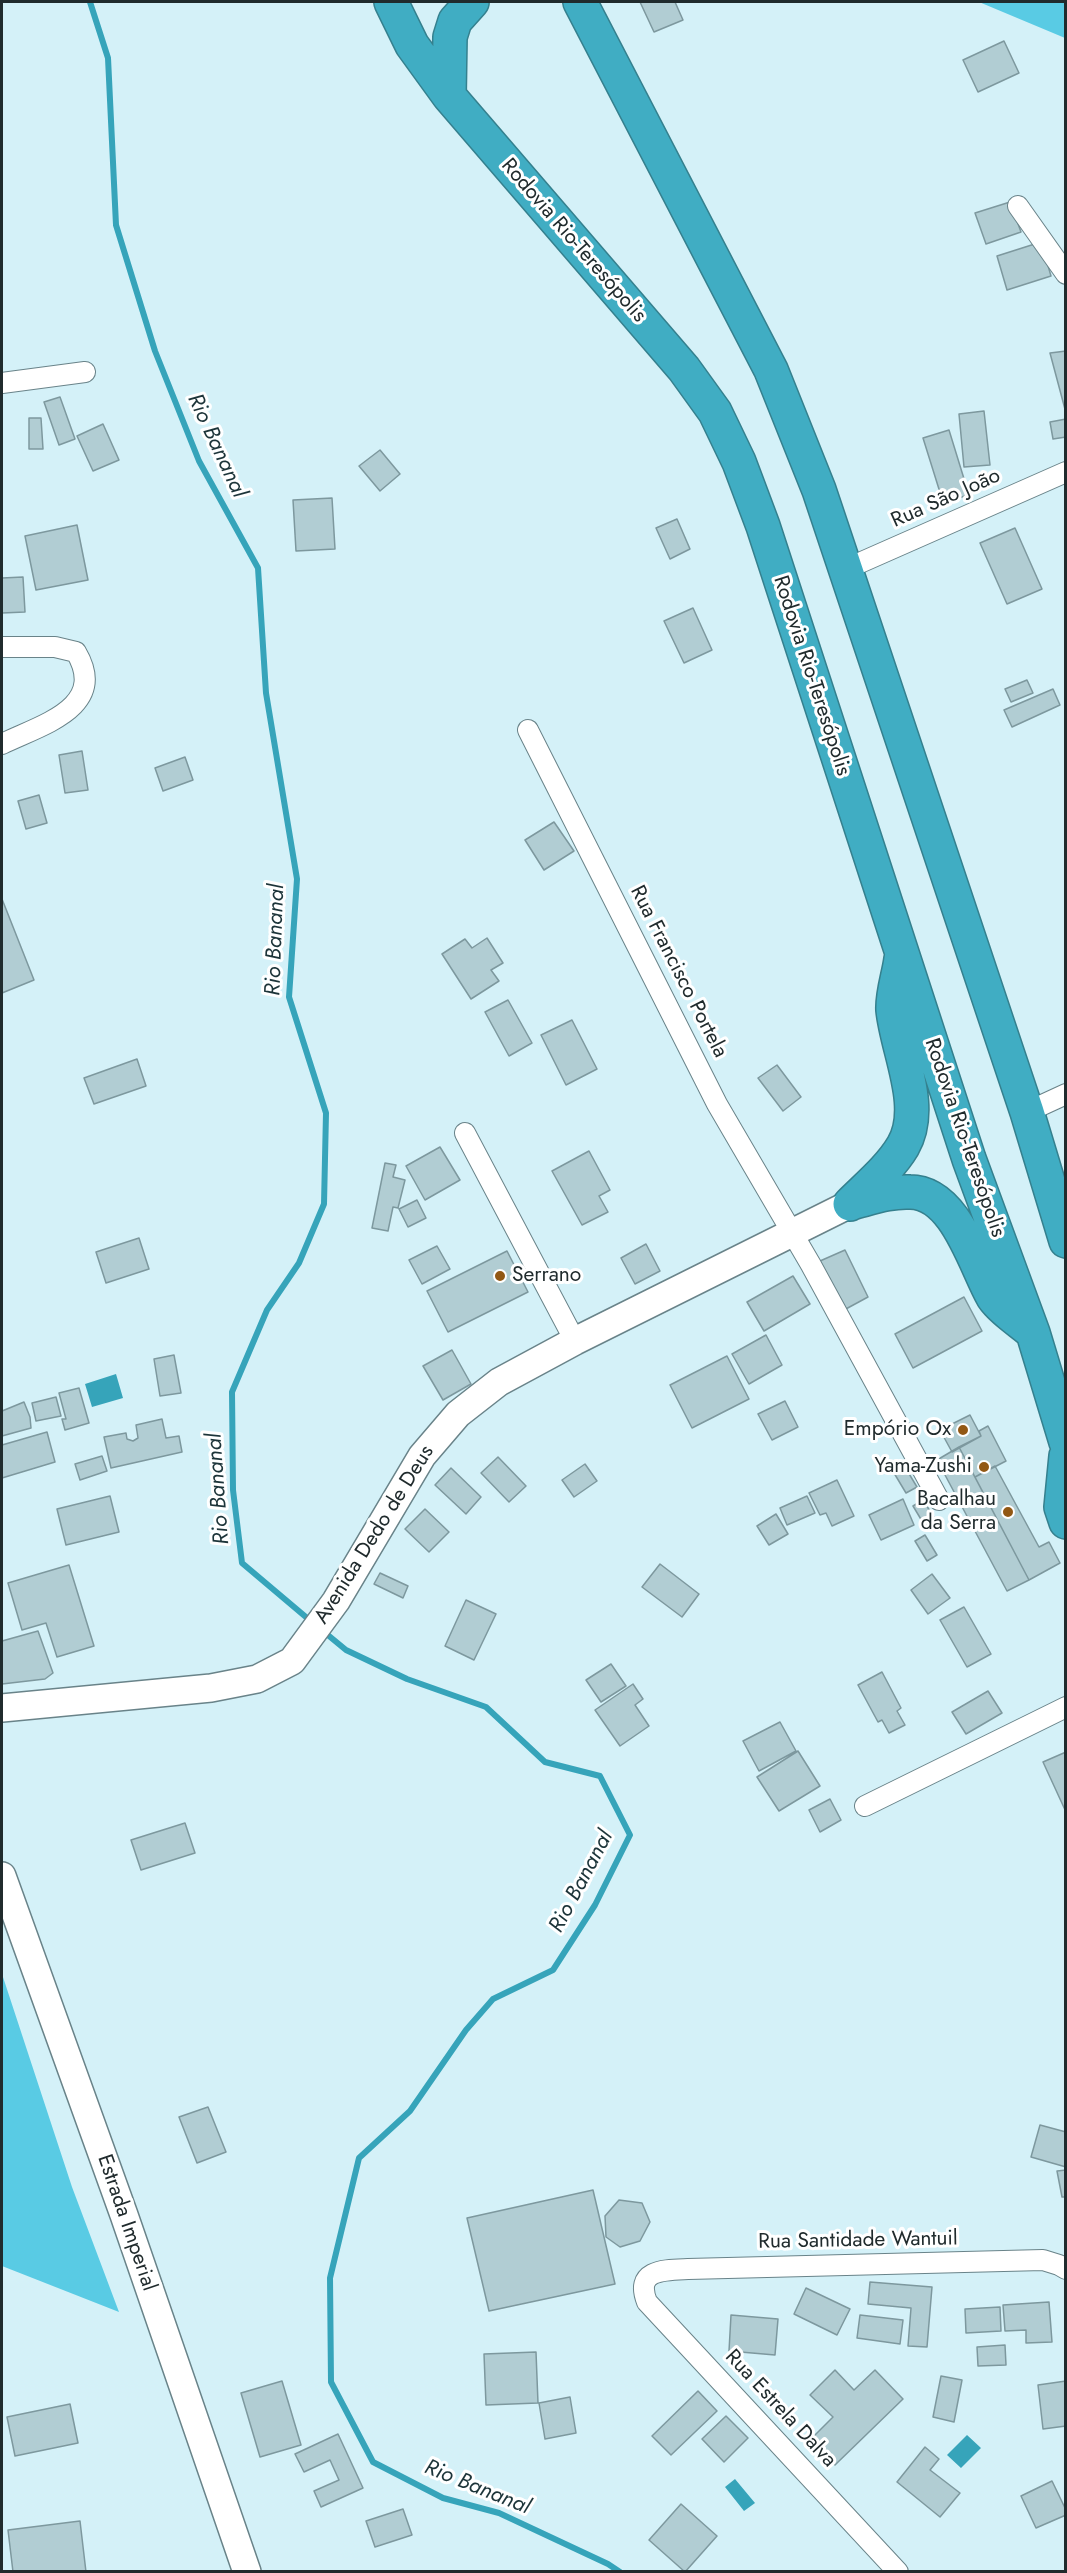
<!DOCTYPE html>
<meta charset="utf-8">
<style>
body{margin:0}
#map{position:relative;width:1067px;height:2573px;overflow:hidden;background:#d4f1f8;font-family:Jost,sans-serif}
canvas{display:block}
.frame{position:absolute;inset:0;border:3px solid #202b2d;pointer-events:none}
</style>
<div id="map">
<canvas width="1067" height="2573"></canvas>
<div class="frame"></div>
</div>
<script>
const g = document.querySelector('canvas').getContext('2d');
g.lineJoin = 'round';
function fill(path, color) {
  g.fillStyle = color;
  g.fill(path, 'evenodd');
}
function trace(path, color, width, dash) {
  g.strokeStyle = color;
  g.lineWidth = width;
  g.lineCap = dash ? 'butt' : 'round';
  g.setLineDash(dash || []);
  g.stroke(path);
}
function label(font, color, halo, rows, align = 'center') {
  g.font = font + ' Jost,sans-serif';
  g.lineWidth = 6;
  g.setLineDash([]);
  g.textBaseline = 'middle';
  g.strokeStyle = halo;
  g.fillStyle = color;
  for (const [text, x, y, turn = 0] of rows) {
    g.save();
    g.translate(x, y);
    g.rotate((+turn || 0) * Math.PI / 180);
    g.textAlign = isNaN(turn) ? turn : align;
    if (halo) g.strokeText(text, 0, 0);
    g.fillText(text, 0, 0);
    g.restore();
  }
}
const green = new Path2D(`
 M979 2H1065V38Z
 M2 1974 72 2187 119 2312 2 2266Z`);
const water = new Path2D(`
 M116 1374 123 1398 92 1407 85 1384Z
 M967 2435 981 2448 961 2468 947 2455Z
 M735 2479 755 2503 744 2511 725 2487Z`);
const stream = new Path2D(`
 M90 2 108 58 116 225 155 351 199 461 258 568 266 693 297 879 289 997 326 1113 324 1204 299 1263 267 1310 232 1392 233 1490 242 1563 313 1623
 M323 1631 346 1650 407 1679 486 1707 545 1762 600 1776 630 1835 595 1905 553 1970 493 1999 466 2030 410 2111 359 2158 330 2278 331 2382 373 2462 443 2498 499 2513 608 2564 620 2572`);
const building = new Path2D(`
 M640 2H675L683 20 654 32Z
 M1004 41 1019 73 978 92 963 60Z
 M1010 202 1021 232 986 244 975 213Z
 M1041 242 1051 276 1007 290 997 256Z
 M1066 351V413L1050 353Z
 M60 397 75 439 59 445 44 402Z
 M984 411 990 465 964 467 959 414Z
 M29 418H41L43 449H29Z
 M1066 419V437L1053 439 1050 422Z
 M103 424 119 460 93 471 77 436Z
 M949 430 969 495 943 502 923 438Z
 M380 450 400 474 380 491 359 466Z
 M332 498 335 549 296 551 293 500Z
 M677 519 690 549 670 559 656 528Z
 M77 525 88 580 36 590 25 536Z
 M1015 528 1042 589 1007 604 980 543Z
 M23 577 25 612 2 613V578Z
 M693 608 712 650 684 663 664 621Z
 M1027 680 1033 693 1011 702 1005 689Z
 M1053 689 1060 705 1012 727 1004 710Z
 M82 751 88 790 65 793 59 755Z
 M185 757 193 780 163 791 155 768Z
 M39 795 47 823 26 829 18 801Z
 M554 822 574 851 544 870 525 840Z
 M2 899 34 980 2 993Z
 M487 938 503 963 491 970 499 981 471 999 442 954 465 939 472 948Z
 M508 1000 532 1043 509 1056 485 1012Z
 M572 1020 597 1069 566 1085 541 1035Z
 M137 1059 146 1086 94 1104 84 1078Z
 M777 1065 801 1097 783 1111 758 1078Z
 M440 1147 460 1180 425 1200 406 1166Z
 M589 1151 610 1190 599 1196 608 1212 582 1225 552 1171Z
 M385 1163 396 1165 393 1177 405 1180 398 1208 393 1207 388 1231 372 1228Z
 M417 1200 426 1218 408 1227 399 1209Z
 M139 1238 149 1269 106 1283 96 1252Z
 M646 1244 660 1271 635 1284 621 1258Z
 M437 1246 450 1269 422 1284 409 1260Z
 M845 1250 868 1297 844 1310 820 1261Z
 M507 1251 528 1292 448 1332 427 1291Z
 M793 1276 810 1304 764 1331 747 1302Z
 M964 1297 982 1331 913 1368 895 1334Z
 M766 1335 782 1365 749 1384 732 1354Z
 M452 1350 471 1384 443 1400 423 1366Z
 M174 1355 181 1393 160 1396 154 1359Z
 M727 1356 749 1399 692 1428 670 1385Z
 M79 1388 89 1423 65 1430 62 1419H66L59 1393Z
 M56 1397 61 1416 36 1421 32 1403Z
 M785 1401 798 1427 772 1440 758 1414Z
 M24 1402 30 1417 31 1428 2 1436V1411Z
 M970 1415 981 1436 952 1452 940 1430Z
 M162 1419 166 1438 179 1436 182 1452 111 1468 104 1437 126 1433 127 1439 133 1441 138 1438 136 1425Z
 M988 1426 1006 1461 975 1477 959 1447 981 1436 979 1431Z
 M47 1432 55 1462 2 1478V1445Z
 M959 1447 1029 1580 1007 1591 937 1460Z
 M102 1456 107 1471 80 1480 75 1464Z
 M498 1457 526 1486 509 1502 481 1473Z
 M585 1464 597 1481 574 1497 562 1480Z
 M995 1466 1039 1547 1049 1542 1060 1563 1029 1580 975 1477Z
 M905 1467 917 1487 906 1493 894 1473Z
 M451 1468 481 1497 466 1514 435 1485Z
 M837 1480 854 1516 832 1526 826 1513 820 1515 809 1493Z
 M110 1496 119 1532 66 1545 57 1509Z
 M807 1496 815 1513 787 1525 780 1508Z
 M903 1499 914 1525 881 1540 869 1515Z
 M923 1500 935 1519 925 1526 913 1506Z
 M425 1509 449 1532 429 1552 405 1529Z
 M776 1514 788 1534 769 1545 757 1526Z
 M925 1535 937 1555 927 1561 915 1541Z
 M660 1564 699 1594 682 1617 642 1587Z
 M69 1565 94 1646 57 1657 46 1623 22 1630 8 1583Z
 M380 1573 408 1586 403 1598 374 1584Z
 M932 1574 950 1598 928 1614 911 1590Z
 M466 1600 496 1614 474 1660 445 1646Z
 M964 1607 991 1654 967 1667 940 1620Z
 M38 1631 53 1673 45 1679 2 1684V1641Z
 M611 1664 626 1686 601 1702 586 1680Z
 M882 1672 901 1708 897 1711 905 1725 889 1733 882 1720 878 1722 858 1685Z
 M633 1684 643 1699 635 1705 649 1726 620 1746 595 1710Z
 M988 1691 1002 1713 966 1734 952 1712Z
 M780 1722 796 1751 759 1771 743 1741Z
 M798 1751 820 1786 779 1811 757 1777Z
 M1066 1752V1812L1043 1762Z
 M830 1799 841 1820 820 1832 809 1810Z
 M185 1823 195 1853 141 1870 131 1840Z
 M208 2107 226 2152 197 2163 179 2117Z
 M1040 2125 1066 2132V2167L1031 2157Z
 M1066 2170V2197H1062L1057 2171Z
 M593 2190 615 2284 489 2311 467 2218Z
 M619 2200 642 2203 650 2222 640 2241 620 2247 606 2237 605 2216Z
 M870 2282 932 2287 927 2347 908 2346 911 2308 868 2304Z
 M806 2288 850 2309 837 2335 794 2314Z
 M1049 2302 1052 2342 1026 2343V2330L1005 2331 1003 2305Z
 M1000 2307 1001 2331 966 2333 965 2309Z
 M731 2315 778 2319 775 2355 729 2351Z
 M860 2315 903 2320 900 2344 857 2338Z
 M1005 2345 1006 2365 978 2366 977 2347Z
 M536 2352 538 2403 486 2405 484 2354Z
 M835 2370 854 2390 875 2370 903 2399 835 2465 810 2440 833 2417 810 2395Z
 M941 2376 962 2380 954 2422 933 2417Z
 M282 2381 301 2445 260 2457 241 2393Z
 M1066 2381V2426L1043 2429 1038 2385Z
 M698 2391 717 2411 671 2455 652 2436Z
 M570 2397 576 2433 545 2439 539 2403Z
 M70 2404 78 2443 15 2456 7 2417Z
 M726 2416 748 2438 724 2462 702 2439Z
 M338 2434 363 2488 321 2507 314 2491 339 2480 330 2460 304 2472 295 2454Z
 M925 2447 939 2459 930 2470 960 2493 940 2517 897 2482Z
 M1052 2481 1066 2510V2515L1036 2528 1021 2496Z
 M681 2504 717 2536 685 2572 649 2540Z
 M403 2509 412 2535 375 2547 366 2521Z
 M80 2521 86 2572H13L8 2530Z`);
const street = new Path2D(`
 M1018 206 1066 274
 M2 383 85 372
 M846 569 1066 472
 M2 647H55L76 652C109 708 40 725 2 744
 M528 730 717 1104 811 1265 939 1500
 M1027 1112 1066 1094
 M465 1133 575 1341
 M865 1806 1066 1707
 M898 2572 647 2302C634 2269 665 2270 688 2269L1043 2260 1059 2265 1066 2269`);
const secondary = new Path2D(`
 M2 1708 211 1688 257 1679 292 1661 336 1601 422 1456 458 1414 499 1382 575 1341 850 1204
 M2 1876 124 2215 247 2572`);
const highway = new Path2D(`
 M391 2 412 45 449 96 684 369 715 412 739 462 763 526 969 1159 1033 1333 1066 1442
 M580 2 771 370 819 490 1027 1112 1066 1241
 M449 96 450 37 455 21 472 2
 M851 1203C871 1198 890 1191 910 1192 956 1192 975 1266 993 1297 1001 1309 1019 1321 1031 1331
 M850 1204C868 1186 890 1168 903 1146 926 1107 897 1051 893 1010 892 994 899 975 901 959
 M1066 1456 1061 1507 1066 1522`);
const markers = [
 [500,1276,6,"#925814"],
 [963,1430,6,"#925814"],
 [984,1467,6,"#925814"],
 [1008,1512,6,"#925814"]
];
const streetNames = [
 ["Rodovia Rio-Teresópolis",573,241,49],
 ["Rua São João",946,499,-24],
 ["Rodovia Rio-Teresópolis",811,676,72],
 ["Rua Francisco Portela",678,972,63],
 ["Rodovia Rio-Teresópolis",964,1138,71],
 ["Avenida Dedo de Deus",375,1535,-58],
 ["Estrada Imperial",126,2223,71],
 ["Rua Santidade Wantuil",858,2241,-1],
 ["Rua Estrela Dalva",780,2409,47]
];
const poiNames = [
 ["Serrano",512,1276,"left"],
 ["Empório Ox",951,1430],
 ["Yama-Zushi",972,1467],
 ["Bacalhau",996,1500],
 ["da Serra",996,1524]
];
const waterNames = [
 ["Rio Bananal",216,446,65],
 ["Rio Bananal",276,940,-88],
 ["Rio Bananal",219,1489,-94],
 ["Rio Bananal",582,1882,-62],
 ["Rio Bananal",477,2488,22]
];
fill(green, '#59cbe4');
fill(water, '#36a4ba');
trace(stream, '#36a4ba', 6);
fill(building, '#b1cdd3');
trace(building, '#7d989e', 1.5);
trace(street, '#698389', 22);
trace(secondary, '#698389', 30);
trace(highway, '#35808e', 36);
trace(street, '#fff', 20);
trace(secondary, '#fff', 27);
trace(highway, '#40adc3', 33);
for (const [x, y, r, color] of markers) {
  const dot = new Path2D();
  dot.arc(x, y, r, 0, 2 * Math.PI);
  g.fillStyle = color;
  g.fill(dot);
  trace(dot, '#fff', 2);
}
label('21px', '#202b2d', '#fff', streetNames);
label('21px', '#202b2d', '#fff', poiNames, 'right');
label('italic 22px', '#1c3439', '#fff', waterNames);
</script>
